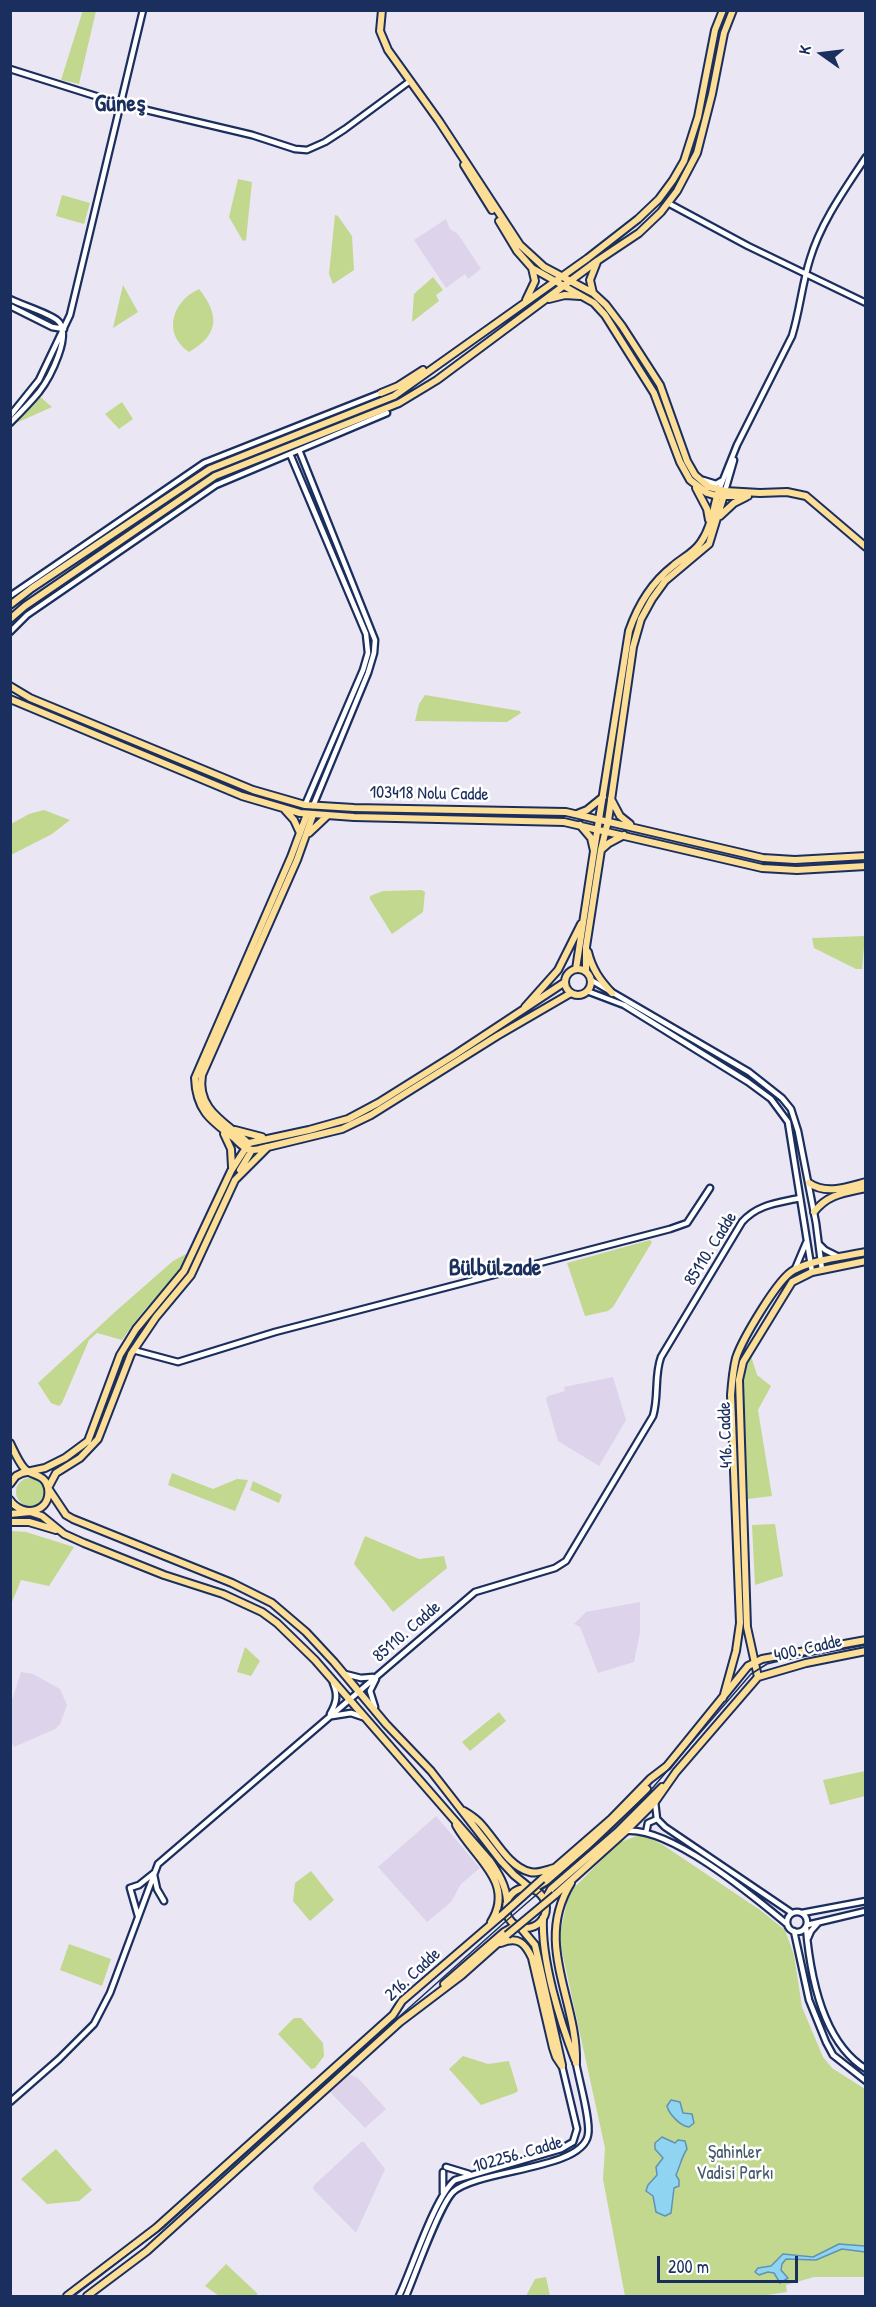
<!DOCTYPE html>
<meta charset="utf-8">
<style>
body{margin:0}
#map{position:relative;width:876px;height:2307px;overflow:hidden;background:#ebe6f4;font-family:"Patrick Hand",sans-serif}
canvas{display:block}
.frame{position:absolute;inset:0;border:12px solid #1b2f5e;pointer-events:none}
.north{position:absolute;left:792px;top:24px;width:60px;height:60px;-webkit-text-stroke:4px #fff;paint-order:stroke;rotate:284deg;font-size:16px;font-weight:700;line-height:24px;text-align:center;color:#1b2f5e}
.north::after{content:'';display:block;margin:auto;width:21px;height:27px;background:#1b2f5e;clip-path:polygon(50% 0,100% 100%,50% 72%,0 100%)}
.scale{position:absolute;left:657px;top:2256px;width:141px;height:27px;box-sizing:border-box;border:3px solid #1b2f5e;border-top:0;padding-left:8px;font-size:18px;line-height:21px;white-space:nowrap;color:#1b2f5e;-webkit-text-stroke:4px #fff;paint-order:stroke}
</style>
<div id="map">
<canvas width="876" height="2307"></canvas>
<div class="frame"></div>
<div class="north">K</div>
<div class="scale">200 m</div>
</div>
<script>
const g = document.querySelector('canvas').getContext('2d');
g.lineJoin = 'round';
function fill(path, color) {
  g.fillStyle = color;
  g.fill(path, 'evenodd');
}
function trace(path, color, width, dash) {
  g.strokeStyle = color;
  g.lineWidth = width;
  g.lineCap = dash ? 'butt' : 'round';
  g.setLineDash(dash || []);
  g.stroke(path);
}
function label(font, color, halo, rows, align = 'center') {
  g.font = font + ' "Patrick Hand",sans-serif';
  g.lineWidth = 5;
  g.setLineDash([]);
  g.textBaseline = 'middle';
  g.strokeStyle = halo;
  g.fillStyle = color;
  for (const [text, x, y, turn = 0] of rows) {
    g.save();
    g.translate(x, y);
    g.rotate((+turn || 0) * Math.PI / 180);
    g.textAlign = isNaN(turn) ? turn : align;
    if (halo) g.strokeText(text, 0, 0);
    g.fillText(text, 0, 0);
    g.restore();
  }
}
const built = new Path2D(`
 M446 219 450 229 458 234 481 269 468 279 465 274 446 288 414 240Z
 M613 1377 626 1420 599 1466 558 1441 546 1399 548 1396 565 1391 564 1387Z
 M640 1602V1633L634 1662 598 1673 580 1627 574 1624 586 1612Z
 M21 1672 33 1674 60 1689 67 1705 60 1724 55 1729 14 1747 11 1741V1703Z
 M436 1816 480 1868 461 1884 451 1902 427 1922 378 1867Z
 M348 2074 358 2078 386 2109 365 2128 329 2091Z
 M361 2142H364L385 2169 356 2233 313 2189 314 2185Z`);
const green = new Path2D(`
 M83 10 96 11 79 84 61 80Z
 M238 179 252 182 246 240 243 241 229 217Z
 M62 195 90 203 84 224 56 216Z
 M335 215 338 216 352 236 354 270 333 284 329 274Z
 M433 277 443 290 436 295 439 301 412 322 414 294Z
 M123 285 138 312 113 328Z
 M199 289C220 315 219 335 189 352 162 334 172 301 199 289Z
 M38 395 52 407 14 424Z
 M122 402 133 419 119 429 105 414Z
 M425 695 520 711 521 713 507 722 415 721 419 704Z
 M44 810 70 820 52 834 11 855V824L29 814Z
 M422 890 425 892 423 912 392 934 370 899V896L383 891Z
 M865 936 862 969H856L814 948 812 938Z
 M650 1240 652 1242 613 1307 608 1311 585 1316 567 1263Z
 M186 1254 189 1256C179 1275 166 1287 152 1302 141 1313 131 1327 122 1340L97 1333 89 1340 62 1403 59 1406 51 1403 38 1383 116 1311 173 1261Z
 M751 1356 757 1375 771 1386 758 1410 772 1496 748 1499C747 1466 735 1382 751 1356Z
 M172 1473 213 1489 237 1479 248 1480 235 1511 168 1485Z
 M16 1492a14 14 0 1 1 28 0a14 14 0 1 1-28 0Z
 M253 1481 282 1495 279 1503 250 1490Z
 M775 1524 783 1576 755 1585 752 1525Z
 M11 1531 26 1532 74 1547 49 1586 21 1580 12 1602H10Z
 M365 1536 419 1559 444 1556 447 1568 393 1612 354 1564Z
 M245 1647 260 1661 251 1676 237 1672Z
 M499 1712 506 1721 470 1751 462 1742Z
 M865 1771V1796L830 1805 823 1780Z
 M642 1834 663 1845 760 1910 785 1930 794 1955 802 2007 823 2057 832 2068 865 2089V2277H814L786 2285 787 2292 761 2296H625L603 2179 605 2148 559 1938 569 1893 618 1843Z
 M311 1871 334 1900 310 1921 293 1901 295 1883Z
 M69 1944 111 1959 102 1986 60 1970Z
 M294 2018H301L323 2043 324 2056 315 2068 311 2069 278 2034Z
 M463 2056 488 2064 509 2061 518 2091 515 2093 481 2105 449 2069Z
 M56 2149 92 2190 79 2201 47 2204 21 2179Z
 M226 2264 258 2294 255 2296H219L205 2286Z
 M546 2277 550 2296H526L535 2279Z`);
const water = new Path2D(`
 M671 2100 680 2102 683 2113 692 2114 694 2123 689 2127C680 2126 669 2114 667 2106Z
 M662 2137 675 2143 678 2140 685 2141 687 2149C682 2156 680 2166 676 2175L679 2180V2186L674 2188 671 2213 665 2216 656 2212 653 2196 646 2191 648 2185 657 2175 656 2167 663 2158 655 2149V2143Z
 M839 2244 865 2246V2252L842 2249 816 2260 786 2259 782 2264 781 2270 788 2278 780 2283 774 2273 768 2272 759 2275 755 2272 758 2268 771 2266 783 2254 813 2257Z`);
const minor = new Path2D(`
 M10 69 121 104 252 135 295 149 307 150 325 142 345 129 410 81
 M668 203 748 246 866 303
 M10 299C24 306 46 312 57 320 74 333 49 379 39 392 30 403 20 413 10 423
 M10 306 52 327 64 329
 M10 416 39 380 70 315 143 10
 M299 450 375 640 374 653 368 673 313 806
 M290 454 366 634 368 653 363 670 305 805
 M703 480 716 484 723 480
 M719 490 737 445 792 336C800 310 802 284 810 259 821 222 845 189 866 157
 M725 491 734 460
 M10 596 204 463 381 393
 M10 632 27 615 216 485 387 413
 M591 980 749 1072 782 1098 791 1109 798 1131 816 1223 822 1270
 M587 991 624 1005 748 1082 771 1099 788 1122 812 1272
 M819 1244 825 1250 837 1256
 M795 1269 806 1243
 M133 1350 178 1362 275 1332 670 1229 687 1223 710 1188
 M345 1674 361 1678 373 1677
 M375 1707 370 1691 376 1679
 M330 1714C337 1702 338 1695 333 1683
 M332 1716 351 1713 363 1717
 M655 1802 657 1819 665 1827 792 1913
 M626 1831C671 1827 753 1896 787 1924
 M646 1833 648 1823 657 1819
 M154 1875 157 1889 164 1901
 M787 1922a10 10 0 1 1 20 0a10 10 0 1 1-20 0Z
 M802 1913 866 1901
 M138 1916 130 1888 139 1885 154 1873
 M807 1925 866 1911
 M806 1927C810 1974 822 2042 866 2069
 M794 1931 809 2000 826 2042 833 2055 866 2081
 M808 1938 811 1931 818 1923
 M10 2102 59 2059 94 2024 110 1993 158 1864 475 1592 555 1568 566 1561 653 1416C659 1396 654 1376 661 1357L742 1222C758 1204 778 1203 800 1198
 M446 2167 469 2174
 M443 2193V2172
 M399 2296C412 2269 435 2196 455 2180L561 2149 573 2142 577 2129 562 2066
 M406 2296C415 2275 439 2206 453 2192 479 2169 582 2170 588 2135 591 2121 579 2080 576 2063`);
const major = new Path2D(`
 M382 10 380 31 388 50 439 121 520 245 544 267 593 293 606 305 622 326 660 385 687 461 695 475 709 487 725 491 760 493 787 492 806 496 866 547
 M464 165 492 210
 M499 221 517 251 532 268 594 303 605 315 654 393 680 462 690 480 707 493 717 496H748
 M593 293 590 280 597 262
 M549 299 565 295 580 296
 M526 300 535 281 532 268
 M381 393 398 386 423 370
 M696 488 707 509 709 520
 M720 516 734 503 746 497
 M10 605 32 588 210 469 394 396 588 258 638 219 659 199 673 180 684 161 698 117 715 30 723 10
 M10 619 25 606 215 476 399 403 437 380 597 261 639 233 661 212 677 191 697 153 712 94 724 33 733 10
 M10 686 30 698 253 790 305 805 354 808 566 812 763 858 795 860 866 856
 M10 699 242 796 300 813 354 817 564 822 762 868 797 870 866 866
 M611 799 620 816 630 824
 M285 810 294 820 300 833
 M577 814 587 810 603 797
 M309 833 327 816
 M601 850 608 821 633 647 641 619 652 599 665 581 709 544 724 495
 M594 851 629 631C638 605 651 583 673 566 682 558 694 553 701 542 711 528 713 509 718 493
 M588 952C592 969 600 980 612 993
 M565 982a13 13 0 1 1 26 0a13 13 0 1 1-26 0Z
 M576 969 594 851 591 838 580 825
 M586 971V947L601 850 609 843 624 835
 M525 1007 558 970 581 924
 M235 1130 262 1137
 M224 1134 231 1149 232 1167
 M249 1144C228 1123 196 1111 202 1075L297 860 313 815
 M267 1147C263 1148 258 1150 253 1150 245 1150 239 1143 234 1138 210 1120 196 1110 195 1078L291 857 307 814
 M240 1170 252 1150
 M809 1183C826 1195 847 1187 866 1182
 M814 1212C828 1194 844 1193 866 1188
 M10 1443C14 1451 18 1461 24 1468 32 1477 45 1473 48 1488 52 1512 23 1519 10 1500
 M10 1484 16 1476 22 1473 45 1468 65 1458 88 1441 120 1355 136 1329 184 1271 231 1171 249 1143 309 1130 348 1119 378 1103 456 1054 565 982
 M10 1514 30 1512 42 1516 64 1534 84 1543 164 1575 223 1594 262 1612 277 1623 315 1660 490 1861C498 1873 506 1885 507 1901
 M10 1522H29L56 1530
 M758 1677 747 1627 739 1380 743 1362 792 1282 812 1272 866 1261
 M758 1677 806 1663 866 1651
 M723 1698 736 1651 740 1623 731 1395C732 1382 733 1370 736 1358 742 1340 778 1278 794 1270 815 1259 843 1257 866 1252
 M464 1811C469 1814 475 1818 479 1822 494 1837 508 1867 530 1872 538 1874 546 1870 554 1868
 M456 1825C474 1858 516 1882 491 1922
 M542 1879 611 1819 650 1779 667 1766 748 1666 762 1659 866 1640
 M571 1883C533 1944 578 2000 576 2063
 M506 1908a20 20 0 1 1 40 0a20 20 0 1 1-40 0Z
 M530 1888 514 1875 501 1861 431 1771 386 1724 334 1662 306 1632 272 1603 232 1583 73 1519 66 1515 48 1488 56 1473 80 1458 98 1439 131 1354 156 1317 191 1275 235 1180 268 1147 342 1129 371 1115 497 1036 571 993
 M533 1889 547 1881 585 1848 647 1789
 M555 1895 626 1831 655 1802 676 1772 758 1677
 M546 1904V1898L551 1889 617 1832 662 1787
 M543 1918C541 1960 560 2021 575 2060
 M520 1927 535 1945 562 2065
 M501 1943C518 1936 525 1943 532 1958L553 2048 556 2057 562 2066
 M444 1984 504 1932 516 1925
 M67 2296 156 2228 393 2015 402 2001 502 1915
 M87 2296 147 2251 400 2022 462 1975 507 1935`);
const tram = new Path2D(`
 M72 2296 162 2229 505 1922 610 1831 649 1792 751 1674 767 1664 775 1662 866 1645`);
const majorBridge = new Path2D(`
 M502 1915 542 1879
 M507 1935 555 1895`);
const streetNames = [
 ["103418 Nolu Cadde",429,794,1],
 ["85110. Cadde",711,1249,-58],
 ["416. Cadde",726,1435,-92],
 ["85110. Cadde",407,1632,-41],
 ["400. Cadde",808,1649,-13],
 ["216. Cadde",413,1975,-43],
 ["102256. Cadde",518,2155,-16]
];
const parkNames = [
 ["Şahinler",735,2153],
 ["Vadisi Parkı",735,2174]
];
const districtNames = [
 ["Güneş",120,105],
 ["Bülbülzade",495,1269]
];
fill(built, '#ddd4ec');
fill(green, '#c1d88e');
fill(water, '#8fd4f0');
trace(water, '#6192b6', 1.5);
trace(minor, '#1b2f5e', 9);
trace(major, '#1b2f5e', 10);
trace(minor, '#fff', 4.5);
trace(major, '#fcde96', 6);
trace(tram, '#1b2f5e', 1.5);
trace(majorBridge, '#1b2f5e', 10, []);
trace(majorBridge, '#fcde96', 6);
label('18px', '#1b2f5e', '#fff', streetNames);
label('18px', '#44596a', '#fff', parkNames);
label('bold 24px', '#1b2f5e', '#fff', districtNames);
</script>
